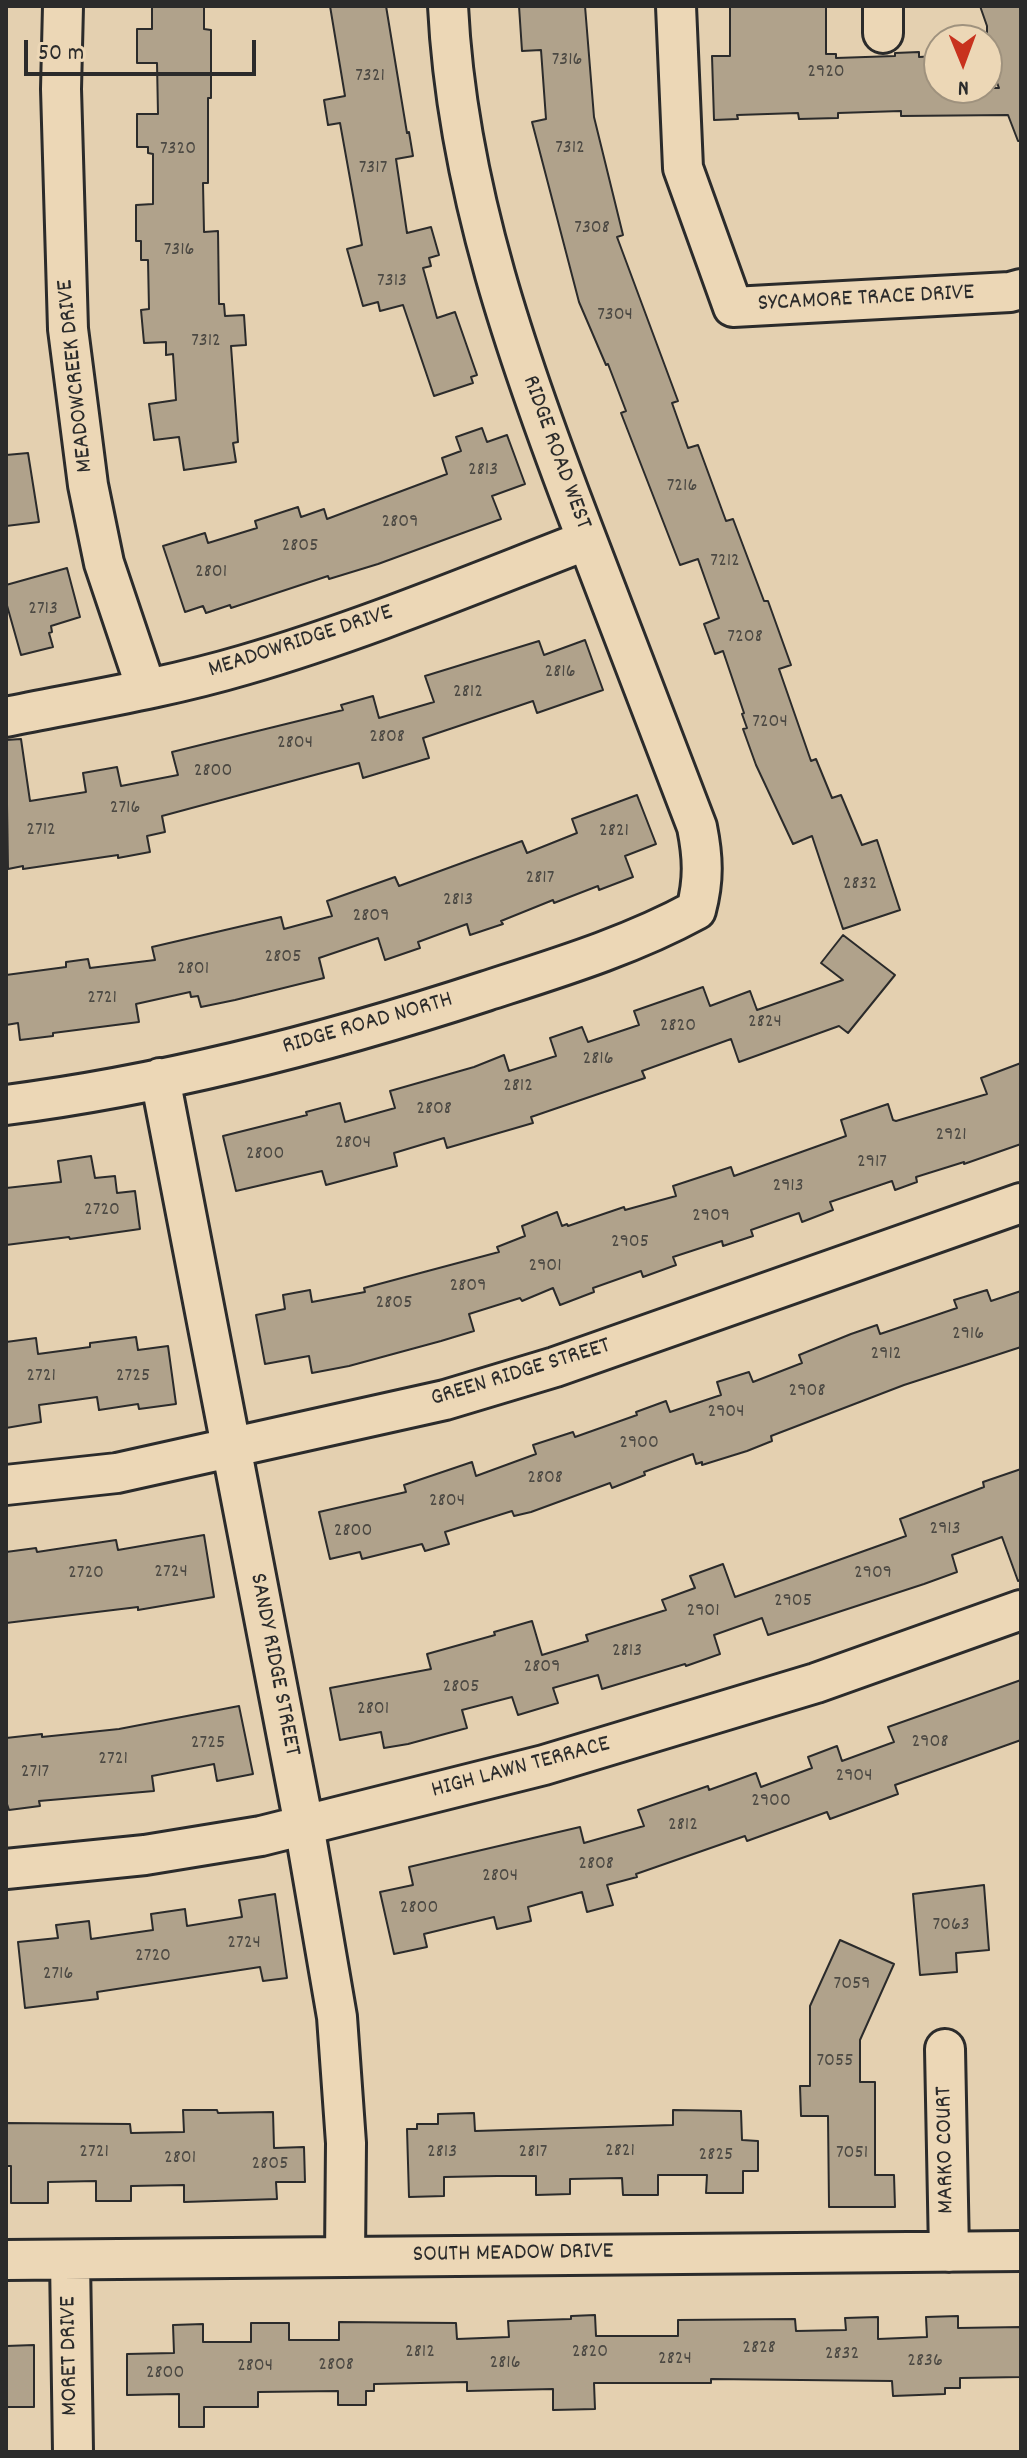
<!DOCTYPE html>
<style>
body{margin:0}
#map{position:relative;width:1027px;height:2458px;overflow:hidden;background:#e4d0b0;font-family:Dekko,sans-serif}
canvas{display:block}
.frame{position:absolute;inset:0;border:8px solid #2b2b2b;pointer-events:none}
.north{position:absolute;left:923px;top:24px;width:80px;height:80px;box-sizing:border-box;background:#ecd7b6;border:2px solid #9f927e;border-radius:50%;rotate:179deg;font-size:22px;font-weight:700;line-height:32px;text-align:center;color:#2b2b2b}
.north::after{content:'';display:block;margin:auto;width:28px;height:36px;background:#c8321e;clip-path:polygon(50% 0,100% 100%,50% 72%,0 100%)}
.scale{position:absolute;left:24px;top:40px;width:232px;height:36px;box-sizing:border-box;border:4px solid #2b2b2b;border-top:0;padding-left:10px;font-size:24px;line-height:28px;white-space:nowrap;color:#2b2b2b;-webkit-text-stroke:6px #ecd7b6;paint-order:stroke}
</style>
<div id="map">
<canvas width="1027" height="2458"></canvas>
<div class="frame"></div>
<div class="north">N</div>
<div class="scale">50 m</div>
</div>
<script>
const g = document.querySelector('canvas').getContext('2d');
g.lineJoin = 'round';
function fill(path, color) {
  g.fillStyle = color;
  g.fill(path, 'evenodd');
}
function trace(path, color, width, dash) {
  g.strokeStyle = color;
  g.lineWidth = width;
  g.lineCap = dash ? 'butt' : 'round';
  g.setLineDash(dash || []);
  g.stroke(path);
}
function label(font, color, halo, rows, align = 'center') {
  g.font = font + ' Dekko,sans-serif';
  g.lineWidth = 6;
  g.setLineDash([]);
  g.textBaseline = 'middle';
  g.strokeStyle = halo;
  g.fillStyle = color;
  for (const [text, x, y, turn = 0] of rows) {
    g.save();
    g.translate(x, y);
    g.rotate((+turn || 0) * Math.PI / 180);
    g.textAlign = isNaN(turn) ? turn : align;
    if (halo) g.strokeText(text, 0, 0);
    g.fillText(text, 0, 0);
    g.restore();
  }
}
const building = new Path2D(`
 M152 6H204V29L211 30V98H208V183H203L204 232 218 231 219 304H224L225 316 244 315 246 345 231 346 238 442 233 443 236 462 184 470 179 437 154 440 149 404 176 400 173 354 166 355V342L144 343 141 310 149 309 148 260H141V241H136V205L153 204V154L148 153V147H137V114H158L157 63H137V29H152Z
 M330 6H386L407 133 409 132 413 156 396 159 407 233 431 227 439 255 429 258 431 266 423 268 437 318 455 312 477 375 471 377 473 383 434 396 403 305 380 311 378 302 363 306 347 249 362 245 340 123 328 125 324 100 345 96Z
 M519 6H585L594 117 623 235 617 237 678 401 672 403 688 448 698 445 726 521 733 519 764 601H768L791 665 779 669 811 761 816 759 832 798 841 795 862 845 877 840 900 910 843 929 812 836 793 844 756 765 743 729 747 728 742 714 744 713 723 651 715 654 704 624 719 618 698 559 680 565 621 413 626 411 608 364 606 365 579 302 532 122 546 119 541 50 522 51Z
 M730 6H826V54H836V58L895 56V53L919 52V57L939 56V88H999L987 56V26L980 6H1021V141H1018L1008 115 901 116V111L838 113V118L799 119 798 113 737 115 738 119 714 120 712 56H730Z
 M482 428 487 442 507 435 525 484 492 496 501 519 378 564 329 579 328 576 231 608 230 605 206 613 203 606 185 612 163 546 205 533 208 543 257 528 255 521 298 507 301 517 324 509 327 519 447 474 442 458 461 451 456 437Z
 M28 453 39 522 6 526V455Z
 M67 568 80 617 51 626 52 632 49 633 53 647 21 655 6 602V585Z
 M585 640 603 690 537 713 533 701 423 738 429 758 363 778 359 763 162 816 165 832 147 836 150 852 118 858V855L23 869V866L8 869 6 740 21 739 30 801 86 792 83 773 117 767 121 786 178 775 172 752 343 710 341 705 373 696 379 718 434 702 425 676 539 641 544 655Z
 M637 795 656 844 625 856 633 877 599 890 598 886 554 903 553 900 501 921 503 924 470 935 467 924 418 942 420 948 385 960 378 938 319 958 324 978 235 1000 201 1007 198 996 191 997 190 992 136 1004 139 1022 53 1033V1036L20 1040 18 1023 6 1025V975L66 967V962L88 959 90 968 155 960 152 947 281 917 284 929 332 916 327 901 395 877 399 886 522 841 527 853 577 833 572 819Z
 M843 935 895 975 848 1033 839 1026 739 1062 731 1039 642 1071 645 1078 531 1117 533 1123 447 1148 444 1138 394 1153 397 1166 326 1185 322 1171 236 1191 223 1136 307 1115 306 1112 340 1103 345 1122 395 1108 390 1091 474 1067 504 1055 509 1071 556 1056 550 1038 582 1027 588 1042 639 1025 634 1011 703 987 710 1006 750 991 757 1010 843 980 821 963Z
 M1021 1063V1144L964 1164V1162L916 1177 917 1182 895 1190 892 1181 830 1202 833 1210 802 1222 799 1213 751 1230 753 1236 723 1246 722 1241 673 1257 676 1265 643 1277 641 1271 593 1288 594 1292 560 1305 553 1288 522 1301 520 1298 469 1314 474 1331 441 1341 349 1366 312 1373 309 1356 265 1364 256 1315 285 1309 283 1295 310 1290 312 1302 365 1292 364 1288 499 1252 497 1247 525 1236 522 1226 557 1212 562 1226 567 1224 568 1226 624 1207 625 1210 676 1196 673 1186 731 1167 734 1176 846 1136 841 1120 888 1104 893 1120 896 1121 987 1094 981 1078Z
 M91 1156 95 1178 115 1176 117 1193 135 1191 140 1229 70 1239 69 1237 6 1245V1188L61 1182 58 1161Z
 M987 1290 991 1301 1021 1291V1347L904 1385 771 1436 772 1441 747 1451 702 1465V1462L696 1464 693 1454 644 1472 645 1475 612 1488 610 1483 531 1512 514 1516 512 1511 445 1532 449 1544 425 1551 422 1544 362 1559 360 1552 330 1559 319 1512 406 1492 404 1485 472 1462 476 1476 536 1454 533 1445 573 1432 575 1437 637 1415 636 1412 666 1401 670 1412 721 1395 717 1382 749 1372 753 1382 802 1363 799 1355 851 1334 877 1325 880 1334 957 1308 954 1300Z
 M136 1337 138 1350 168 1346 176 1404 139 1409 138 1404 99 1410 97 1397 39 1405 41 1422 6 1428V1342L36 1338 38 1354 90 1347V1343Z
 M1021 1469V1580L1018 1581 1002 1537 952 1555 957 1572 924 1584 768 1635 762 1618 714 1635 720 1654 686 1666 685 1664 602 1689 598 1675 553 1688 558 1703 518 1715 512 1697 462 1710 467 1728 408 1744 384 1748 381 1732 340 1740 330 1688 431 1669 427 1654 495 1635 494 1632 532 1621 542 1655 588 1641 586 1635 666 1610 662 1600 695 1588 690 1576 723 1564 735 1597 906 1536 900 1519 984 1487 983 1482Z
 M204 1535 214 1597 138 1610V1607L6 1623V1552L36 1548 37 1552 116 1540 118 1550Z
 M1021 1680V1740L895 1785 898 1794 830 1819 827 1812 747 1841 745 1836 636 1874 637 1877 607 1885 613 1905 587 1912 582 1892 528 1907 531 1921 497 1929 494 1917 424 1934 427 1947 394 1954 380 1892 413 1885 409 1867 580 1827 584 1843 644 1826 638 1810 708 1786 709 1790 756 1773 761 1787 812 1768 808 1757 837 1746 842 1761 894 1742 888 1727Z
 M239 1706 253 1774 217 1781 214 1764 152 1776 154 1791 39 1801 40 1806 9 1810 6 1801V1738L42 1734V1737L119 1729Z
 M984 1885 989 1950 956 1953 957 1972 920 1975 913 1894Z
 M275 1894 287 1978 263 1981 260 1967 97 1992 98 1999 25 2008 18 1942 58 1938 56 1925 89 1921 91 1939 153 1930 151 1914 185 1909 187 1926 242 1917 239 1900Z
 M840 1940 894 1964 860 2040V2082H875V2175H894L895 2207H829L828 2116H801L800 2086H810V2006Z
 M183 2110H217L218 2113 273 2112 274 2148 304 2147 305 2182H276L277 2199 184 2202V2185L131 2186V2201H96V2181L48 2182V2203H11V2166H6V2123L130 2124 131 2133 184 2132Z
 M673 2110 741 2111 742 2140 758 2141V2171H743V2193H706L707 2175H658V2195H623L622 2178 570 2179V2194L536 2195V2176H497L444 2177V2196L409 2197 407 2129H417V2124H438V2114L474 2113 475 2131 673 2125Z
 M595 2315 596 2336H678V2320L795 2319 796 2331 846 2330 845 2318 878 2317V2339L927 2337 926 2317 958 2316V2328L1021 2327V2377L960 2378V2388H945V2394L893 2396 892 2381 711 2379V2383H594L595 2409 553 2410V2389L467 2391V2382L374 2384V2391H366V2405H338V2391L258 2392V2407H204V2427H179V2394L127 2395V2354L174 2353 173 2325 203 2324V2342H251V2323H289V2340H339V2322L456 2323 457 2339 509 2337 508 2321 571 2319V2316Z
 M34 2345V2407H6V2346Z`);
const minor = new Path2D(`
 M63 6 61 89 68 329 88 485 104 563 146 688
 M676 6 683 168 733 307 1010 292 1021 289
 M883 33V6
 M6 717C85 701 166 688 244 665 361 631 473 584 587 540
 M160 1078 304 1825 337 2017 346 2143 345 2257
 M6 1105C169 1084 330 1042 486 991 557 968 630 946 696 910 704 880 703 857 697 827 660 728 621 630 584 532 519 363 457 189 448 6
 M6 1485 117 1473 445 1400 555 1367 1021 1203
 M6 1869 145 1855 261 1836 544 1765 816 1683 1021 1610
 M945 2049 949 2252
 M6 2260 1021 2251
 M70 2260 73 2452`);
const numberNames = [
 ["7316",567,61],
 ["2920",826,73],
 ["7321",370,77],
 ["7312",570,149],
 ["7320",178,150],
 ["7317",373,169],
 ["7308",592,229],
 ["7316",179,251],
 ["7313",392,282],
 ["7304",615,316],
 ["7312",206,342],
 ["2813",483,471],
 ["7216",682,487],
 ["2809",400,523],
 ["2805",300,547],
 ["7212",725,562],
 ["2801",211,573],
 ["2713",43,610],
 ["7208",745,638],
 ["2816",560,673],
 ["2812",468,693],
 ["7204",770,723],
 ["2808",387,738],
 ["2804",295,744],
 ["2800",213,772],
 ["2716",125,809],
 ["2712",41,831],
 ["2821",614,832],
 ["2817",540,879],
 ["2832",860,885],
 ["2813",458,901],
 ["2809",371,917],
 ["2805",283,958],
 ["2801",193,970],
 ["2721",102,999],
 ["2824",765,1023],
 ["2820",678,1027],
 ["2816",598,1060],
 ["2812",518,1087],
 ["2808",434,1110],
 ["2921",951,1136],
 ["2804",353,1144],
 ["2800",265,1155],
 ["2917",872,1163],
 ["2913",788,1187],
 ["2720",102,1211],
 ["2909",711,1217],
 ["2905",630,1243],
 ["2901",545,1267],
 ["2809",468,1287],
 ["2805",394,1304],
 ["2916",968,1335],
 ["2912",886,1355],
 ["2721",41,1377],
 ["2725",133,1377],
 ["2908",807,1392],
 ["2904",726,1413],
 ["2900",639,1444],
 ["2808",545,1479],
 ["2804",447,1502],
 ["2913",945,1530],
 ["2800",353,1532],
 ["2724",171,1573],
 ["2720",86,1574],
 ["2909",873,1574],
 ["2905",793,1602],
 ["2901",703,1612],
 ["2813",627,1652],
 ["2809",542,1668],
 ["2805",461,1688],
 ["2801",373,1710],
 ["2908",930,1743],
 ["2725",208,1744],
 ["2721",113,1760],
 ["2717",35,1773],
 ["2904",854,1777],
 ["2900",771,1802],
 ["2812",683,1826],
 ["2808",596,1865],
 ["2804",500,1877],
 ["2800",419,1909],
 ["7063",951,1926],
 ["2724",244,1944],
 ["2720",153,1957],
 ["2716",58,1975],
 ["7059",852,1985],
 ["7055",835,2062],
 ["2821",620,2152],
 ["2721",94,2153],
 ["2813",442,2153],
 ["2817",533,2153],
 ["7051",852,2154],
 ["2825",716,2156],
 ["2801",180,2159],
 ["2805",270,2165],
 ["2828",759,2349],
 ["2812",420,2353],
 ["2820",590,2353],
 ["2832",842,2355],
 ["2824",675,2360],
 ["2836",925,2362],
 ["2816",505,2364],
 ["2808",336,2366],
 ["2804",255,2367],
 ["2800",165,2374]
];
const streetNames = [
 ["SYCAMORE TRACE DRIVE",866,300,-3],
 ["MEADOWCREEK DRIVE",77,376,-96],
 ["RIDGE ROAD WEST",555,453,70],
 ["MEADOWRIDGE DRIVE",301,643,-18],
 ["RIDGE ROAD NORTH",368,1025,-16],
 ["GREEN RIDGE STREET",521,1374,-17],
 ["SANDY RIDGE STREET",273,1665,79],
 ["HIGH LAWN TERRACE",521,1769,-15],
 ["MARKO COURT",947,2150,-91],
 ["SOUTH MEADOW DRIVE",513,2255,-1],
 ["MORET DRIVE",71,2356,-91]
];
fill(building, '#b0a28b');
trace(building, '#2b2b2b', 2);
trace(minor, '#2b2b2b', 44);
trace(minor, '#ecd7b6', 38);
label('20px', '#4c4943', null, numberNames);
label('24px', '#2b2b2b', '#ecd7b6', streetNames);
</script>
